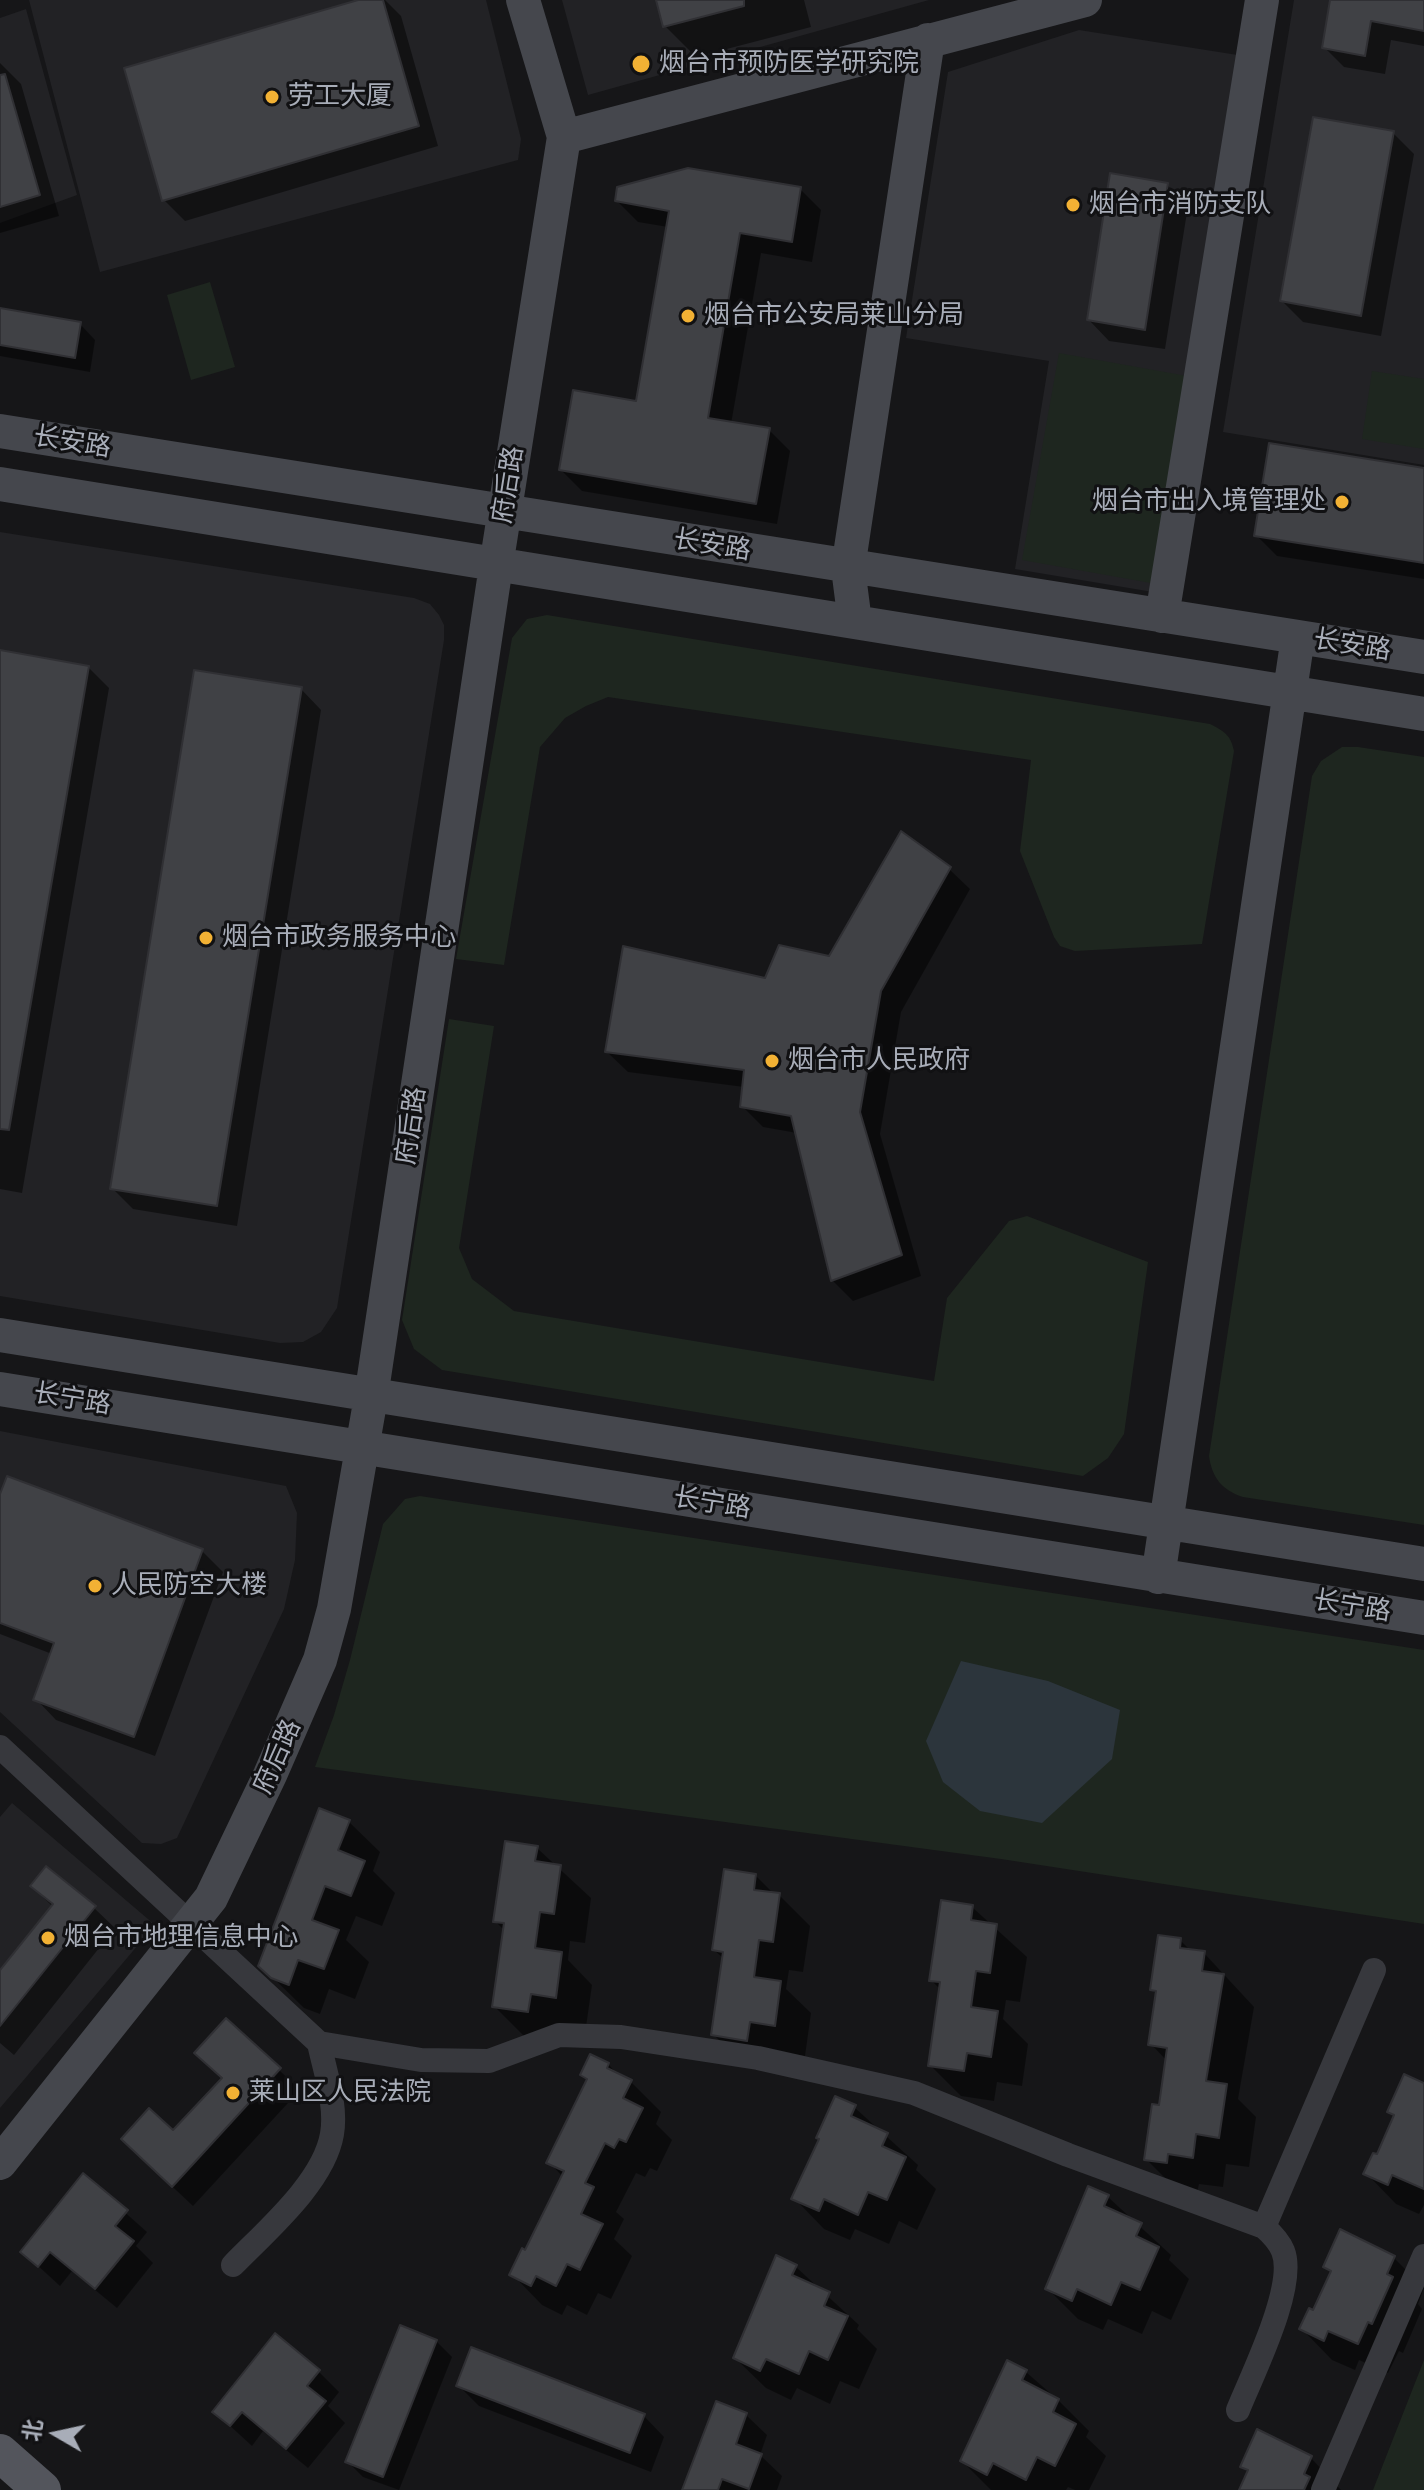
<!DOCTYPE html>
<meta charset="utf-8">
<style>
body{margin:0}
#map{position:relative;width:1424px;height:2490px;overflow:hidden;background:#161618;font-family:"Space Grotesk","Noto Sans SC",sans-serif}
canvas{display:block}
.north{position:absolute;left:16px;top:2394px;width:80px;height:80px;-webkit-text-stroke:6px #111113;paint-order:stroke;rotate:279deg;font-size:22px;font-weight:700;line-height:32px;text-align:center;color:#a8adb8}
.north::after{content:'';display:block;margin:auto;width:28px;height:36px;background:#a8adb8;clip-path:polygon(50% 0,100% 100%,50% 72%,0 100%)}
</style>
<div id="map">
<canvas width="1424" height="2490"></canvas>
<div class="north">北</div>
</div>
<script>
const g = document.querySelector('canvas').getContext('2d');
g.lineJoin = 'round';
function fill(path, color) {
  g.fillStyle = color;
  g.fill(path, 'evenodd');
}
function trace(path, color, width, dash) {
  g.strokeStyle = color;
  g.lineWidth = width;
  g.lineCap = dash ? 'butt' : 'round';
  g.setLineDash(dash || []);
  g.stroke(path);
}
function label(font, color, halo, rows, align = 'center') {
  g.font = font + ' "Space Grotesk","Noto Sans SC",sans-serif';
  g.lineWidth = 6;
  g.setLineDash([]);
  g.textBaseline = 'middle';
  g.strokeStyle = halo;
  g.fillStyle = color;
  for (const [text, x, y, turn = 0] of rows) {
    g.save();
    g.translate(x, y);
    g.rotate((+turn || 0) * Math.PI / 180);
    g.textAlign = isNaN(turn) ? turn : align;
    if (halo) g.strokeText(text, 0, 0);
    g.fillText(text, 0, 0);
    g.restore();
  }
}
const built = new Path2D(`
 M29 0H486L521 139 518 160 100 272Z
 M562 0H929L588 95Z
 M1294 0H1424V465L1223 432Z
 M26 9 77 195 0 223V18Z
 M1079 30 1244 56 1153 592 1015 569 1049 361 906 338 948 72Z
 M0 532 414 598 430 604 439 615 444 625V640L337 1308 321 1332 303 1342 280 1343 0 1296Z
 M0 1431 286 1486 297 1513 295 1560 284 1609 177 1838 161 1844 142 1843 0 1712Z
 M12 1803 155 1925 0 2108V1817Z`);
const green = new Path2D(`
 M210 282 235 367 191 380 167 295Z
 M1059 353 1187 376 1151 583 1022 560Z
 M1372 371 1424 379V449L1362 439Z
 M547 615 1210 724C1224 731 1231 735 1234 751L1202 944 1075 951 1060 946 1054 937 1020 851 1031 760 608 697 586 706 565 718 540 747 504 965 456 959 512 638 527 619Z
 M1342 747H1358L1424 757V1525L1243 1497C1222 1490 1212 1478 1209 1456L1312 776 1321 761Z
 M449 1019 494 1026 459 1248 472 1279 514 1311 934 1381 947 1298 1009 1221 1027 1216 1148 1262 1124 1434 1108 1458 1083 1476 442 1370 414 1349 402 1320Z
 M420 1496 1424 1650V1924L1001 1859 315 1767 334 1715 350 1660 383 1524 405 1499Z
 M1424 2360V2490H1373Z`);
const water = new Path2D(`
 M961 1661 1048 1681 1120 1710 1112 1759 1042 1823 980 1811 943 1782 926 1741Z`);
const shadow = new Path2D(`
 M365 0H385L401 16 438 146 185 221 164 200Z
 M658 0H804L811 27 696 57 665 26Z
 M1332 0H1424V46L1391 40 1385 74 1344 67 1324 47Z
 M0 63 21 84 59 216 0 233Z
 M1393 133 1414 154 1381 336 1303 322 1282 301Z
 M1167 185 1188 206 1165 349 1109 341 1089 320Z
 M800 189 821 210 812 262 761 253 731 424 769 430 790 451 777 524 582 491 561 470 638 403 668 227 638 222 617 201Z
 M0 311 80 324 95 340 90 372 0 356Z
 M1424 470V579L1277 556 1256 535Z
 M0 652 88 667 109 688 22 1193 0 1189Z
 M301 689 321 710 237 1226 133 1209 112 1188Z
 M949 869 970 889 901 1012 880 1134 921 1276 853 1301 832 1280 797 1133 763 1127 742 1106 744 1087 628 1072 607 1052 766 980 830 959Z
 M0 1500 202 1551 223 1572 155 1756 56 1720 36 1699 52 1654 0 1634Z
 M349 1822 380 1852 373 1871 395 1893 382 1926 356 1916 346 1940 369 1962 355 1999 329 1989 320 2014 304 2008 261 1966Z
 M537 1848 591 1898 585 1943 570 1941 568 1960 592 1985 586 2027 525 2037 494 2006 505 1931 495 1921Z
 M756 1876 774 1894 779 1895 810 1926 803 1972 789 1970 786 1989 811 2013 805 2056 780 2052 744 2065 713 2034 724 1959 714 1950Z
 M32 1886 94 1908 115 1928 14 2055 0 2043V1973L53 1907Z
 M972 1907 1027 1957 1020 2002 1006 2000 1003 2019 1028 2044 1022 2086 997 2082 994 2101 961 2096 930 2065 941 1990 931 1980Z
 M1180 1940 1191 1951 1204 1953 1254 2007 1238 2099 1256 2117 1249 2167 1226 2164 1223 2187 1199 2184 1197 2193 1177 2190 1146 2159 1161 2107 1167 2061 1151 2044 1158 1995 1152 1990Z
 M608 2064 620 2077 631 2082 661 2112 656 2124 672 2140 657 2171 650 2168 645 2177 636 2173 616 2212 624 2219 614 2239 632 2256 611 2299 598 2293 587 2315 567 2305 562 2315 542 2305 512 2274 526 2252 563 2177 549 2162 588 2081 582 2075Z
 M279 2070 300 2090 193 2206 144 2160 173 2133Z
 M1424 2086V2205L1419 2214 1396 2204 1366 2173 1378 2157 1396 2117 1390 2111Z
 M854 2107 918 2165 916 2170 936 2189 917 2230 899 2221 889 2244 855 2229 850 2240 824 2229 794 2198Z
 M84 2176 147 2232 136 2246 153 2263 117 2308 72 2271 60 2286 23 2252Z
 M1108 2197 1171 2255 1169 2260 1189 2279 1171 2320 1152 2311 1142 2334 1108 2319 1103 2330 1078 2319 1047 2288Z
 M1394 2258 1424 2288 1418 2304 1422 2309 1403 2353 1399 2351 1388 2373 1359 2360 1355 2370 1332 2360 1302 2329 1314 2313 1332 2273 1326 2267Z
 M796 2267 859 2325 857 2329 877 2349 859 2389 840 2381 830 2404 797 2388 791 2400 766 2388 735 2358Z
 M436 2341 452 2357 399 2490 363 2477 348 2462Z
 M1008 2362 1026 2372 1058 2400 1089 2431 1086 2437 1106 2456 1089 2490H1075L1068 2487 1066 2490H991L962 2461Z
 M319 2372 339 2392 328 2406 345 2423 308 2468 263 2431 252 2446 215 2412Z
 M459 2386 644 2416 664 2437 651 2472 479 2406Z
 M746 2415 767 2435 760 2455 782 2476 777 2490H684Z
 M1311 2458 1341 2490H1241L1249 2473 1243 2467Z`);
const building = new Path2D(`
 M358 0H383L419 126 162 201 124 68Z
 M656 0H744V6L663 27Z
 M1330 0H1424V31L1371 21 1365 56 1322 48Z
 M5 74 40 195 0 207V75Z
 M1313 117 1394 131 1361 316 1280 301Z
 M688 168 801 187 792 242 740 233 708 418 770 428 756 504 559 470 573 390 636 401 669 211 615 201 617 187Z
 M1110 173 1168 183 1145 330 1087 320Z
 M0 308 81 322 75 358 0 345Z
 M1269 443 1424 468V563L1254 536Z
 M0 650 89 666 9 1130 0 1129Z
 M194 670 302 687 217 1206 110 1189Z
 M901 831 951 867 881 991 860 1112 902 1255 831 1281 791 1116 740 1107 744 1070 605 1052 623 946 765 978 779 945 829 956Z
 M7 1476 203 1549 134 1737 33 1700 54 1643 0 1623V1494Z
 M319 1808 350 1820 338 1850 365 1861 351 1896 325 1886 312 1920 339 1930 324 1969 298 1960 289 1985 271 1978 258 1966Z
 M505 1841 538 1846 535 1861 561 1865 554 1914 540 1912 535 1948 562 1952 556 1998 531 1994 528 2012 492 2007 504 1923 493 1922Z
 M46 1866 96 1906 0 2026V1970L53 1904 30 1886Z
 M724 1869 756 1874 754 1890 780 1893 773 1942 759 1940 754 1977 781 1981 775 2026 750 2022 747 2041 711 2035 723 1952 712 1950Z
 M941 1900 973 1905 971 1920 997 1924 990 1973 976 1971 971 2007 998 2011 991 2057 967 2053 964 2071 928 2066 940 1982 929 1981Z
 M1158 1935 1181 1938 1180 1948 1205 1951 1202 1971 1224 1974 1206 2081 1227 2084 1219 2138 1196 2134 1193 2158 1168 2154 1167 2163 1144 2160 1152 2104 1159 2105 1167 2048 1148 2045 1156 1991 1150 1990Z
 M226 2018 281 2068 172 2187 121 2139 149 2108 173 2130 222 2078 194 2053Z
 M590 2054 609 2063 607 2068 632 2080 623 2098 643 2108 626 2142 619 2139 614 2148 605 2143 585 2183 594 2187 581 2214 603 2224 580 2270 567 2264 556 2286 536 2276 531 2286 509 2275 522 2248 525 2250 564 2171 546 2163 587 2079 580 2075Z
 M1404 2074 1424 2083V2189L1392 2175 1388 2185 1363 2174 1373 2153 1377 2154 1394 2115 1387 2112Z
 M835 2096 856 2105 851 2116 888 2133 882 2146 906 2157 887 2200 868 2192 858 2215 824 2199 819 2211 791 2199 819 2139 816 2138Z
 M83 2173 128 2210 115 2226 134 2241 95 2289 50 2252 38 2267 20 2252Z
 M1088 2186 1109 2195 1104 2206 1142 2223 1136 2236 1159 2247 1140 2290 1121 2282 1111 2305 1077 2289 1072 2301 1045 2289Z
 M1340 2229 1395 2256 1387 2274 1393 2277 1372 2324 1368 2322 1358 2344 1328 2331 1324 2341 1299 2329 1309 2308 1313 2310 1331 2271 1323 2267Z
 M776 2255 797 2265 792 2275 830 2292 824 2306 848 2316 828 2360 809 2351 799 2374 766 2359 760 2371 733 2358Z
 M400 2325 437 2340 383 2477 345 2462Z
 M275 2333 320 2370 307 2386 326 2401 286 2449 242 2412 230 2426 212 2412Z
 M471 2347 645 2414 630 2453 456 2386Z
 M1007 2360 1027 2370 1022 2380 1059 2399 1053 2412 1076 2424 1055 2466 1037 2457 1026 2480 993 2463 987 2475 960 2461Z
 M716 2401 747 2413 736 2444 762 2454 749 2489 722 2479 718 2490H682Z
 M1257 2429 1312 2456 1304 2474 1310 2477 1304 2490H1239L1248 2470 1240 2467Z`);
const street = new Path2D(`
 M0 1747 319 2043C325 2072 337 2105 332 2134 324 2182 266 2231 233 2265
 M319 2043 421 2060 489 2061 559 2035 621 2037 758 2058 914 2093 1068 2155 1264 2227
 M1238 2410C1252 2375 1297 2286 1283 2251 1279 2241 1272 2234 1264 2227L1374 1970
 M1323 2490 1424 2256`);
const secondary = new Path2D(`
 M564 137 1085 0
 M0 431 1424 657
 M0 484 1424 714
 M1162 616 1262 0
 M855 622 848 568 928 40
 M0 1335 1424 1564
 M0 1389 1424 1618
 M1158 1577 1298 637
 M0 2163 211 1898 270 1775 320 1660 334 1609 371 1397 496 566 564 137 523 0`);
const primary = new Path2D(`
 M0 2453 42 2490`);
const markers = [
 [641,64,10,"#f2b134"],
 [272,97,8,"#f2b134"],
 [1073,205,8,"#f2b134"],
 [688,316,8,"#f2b134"],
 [1342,502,8,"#f2b134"],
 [206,938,8,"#f2b134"],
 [772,1061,8,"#f2b134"],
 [95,1586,8,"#f2b134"],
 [48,1938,8,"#f2b134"],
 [233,2093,8,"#f2b134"]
];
const poiNames = [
 ["烟台市预防医学研究院",659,64],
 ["劳工大厦",288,97],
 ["烟台市消防支队",1089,205],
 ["烟台市公安局莱山分局",704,316],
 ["烟台市出入境管理处",1326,502,"right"],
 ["烟台市政务服务中心",222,938],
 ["烟台市人民政府",788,1061],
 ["人民防空大楼",111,1586],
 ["烟台市地理信息中心",64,1938],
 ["莱山区人民法院",249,2093]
];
const streetNames = [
 ["长安路",72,443,9],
 ["府后路",509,485,-81],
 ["长安路",712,546,9],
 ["长安路",1352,646,9],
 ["府后路",412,1126,-82],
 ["长宁路",72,1400,9],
 ["长宁路",712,1504,9],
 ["长宁路",1352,1607,9],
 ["府后路",278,1757,-66]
];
fill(built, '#222225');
fill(green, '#1e261f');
fill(water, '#2c353c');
fill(shadow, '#0007');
fill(building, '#404145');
trace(building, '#303034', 2);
trace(street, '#37383d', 24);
trace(secondary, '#45474d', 34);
trace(primary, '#53555c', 38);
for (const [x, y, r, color] of markers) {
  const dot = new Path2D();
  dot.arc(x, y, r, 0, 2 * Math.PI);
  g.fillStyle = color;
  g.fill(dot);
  trace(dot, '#111113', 3);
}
label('26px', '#a8adb8', '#111113', poiNames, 'left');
label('26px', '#a8adb8', '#111113', streetNames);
</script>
